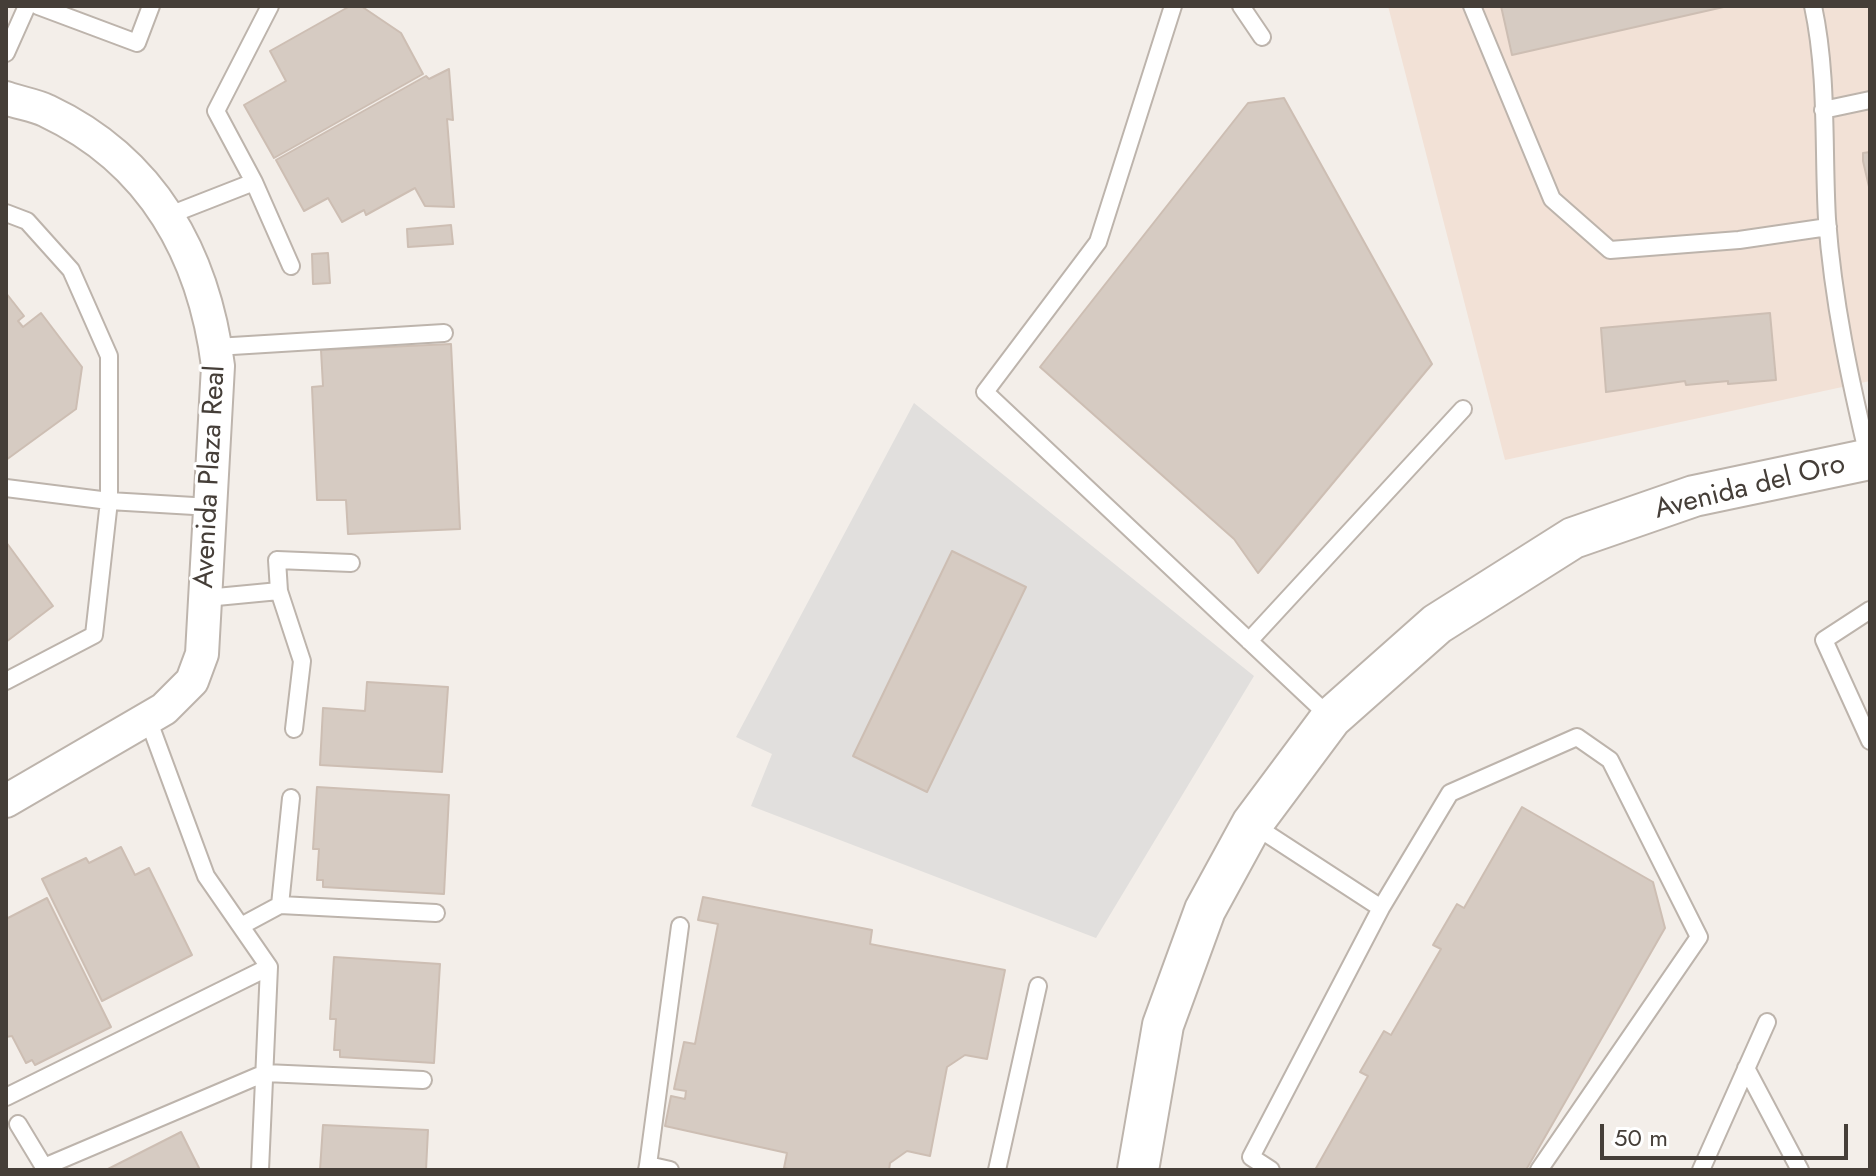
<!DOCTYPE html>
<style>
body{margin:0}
#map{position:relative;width:1876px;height:1176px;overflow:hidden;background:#f3eee9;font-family:Jost,sans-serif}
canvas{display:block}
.frame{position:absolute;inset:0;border:8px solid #453e38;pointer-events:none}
.scale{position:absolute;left:1600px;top:1124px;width:248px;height:36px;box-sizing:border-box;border:4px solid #453e38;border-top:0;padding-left:10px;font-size:24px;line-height:28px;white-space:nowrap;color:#453e38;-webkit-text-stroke:6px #fff;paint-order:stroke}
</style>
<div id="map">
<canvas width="1876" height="1176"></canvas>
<div class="frame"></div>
<div class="scale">50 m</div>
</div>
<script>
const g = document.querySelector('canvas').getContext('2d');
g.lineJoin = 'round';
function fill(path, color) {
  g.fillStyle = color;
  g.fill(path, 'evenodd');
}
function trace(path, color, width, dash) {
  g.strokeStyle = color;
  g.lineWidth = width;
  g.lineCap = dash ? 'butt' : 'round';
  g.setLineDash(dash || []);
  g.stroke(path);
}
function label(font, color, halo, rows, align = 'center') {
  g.font = font + ' Jost,sans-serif';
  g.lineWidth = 6;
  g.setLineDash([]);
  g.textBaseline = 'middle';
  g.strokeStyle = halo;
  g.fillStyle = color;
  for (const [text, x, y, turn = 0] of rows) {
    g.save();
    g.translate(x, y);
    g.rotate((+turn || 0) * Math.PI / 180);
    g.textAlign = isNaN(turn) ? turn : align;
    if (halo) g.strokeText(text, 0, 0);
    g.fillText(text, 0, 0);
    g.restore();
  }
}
const commercial = new Path2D(`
 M1388 6H1870V381L1505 460Z`);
const parking = new Path2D(`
 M914 403 1254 676 1096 938 751 806 772 754 736 737Z`);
const building = new Path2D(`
 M350 6H361L401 33 423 74 274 158 244 105 286 81 270 51Z
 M1501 6H1728L1512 55Z
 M449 69 453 120 447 119 454 207 425 206 415 188 366 215 364 210 342 222 328 198 304 211 276 160 426 76 429 79Z
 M1284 98 1432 364 1258 573 1234 539 1040 367 1248 103Z
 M1870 152V191L1863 161V153Z
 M451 225 453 244 408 247 407 229Z
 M328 253 330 283 313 284 312 254Z
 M6 293 24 316 18 321 23 327 41 313 82 367 76 409 6 460Z
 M1770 313 1776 380 1728 384V381L1686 385 1685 381 1606 392 1601 328Z
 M451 344 460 529 348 534 346 500H317L312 387 323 386 321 350Z
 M6 542 53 606 6 642Z
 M952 551 1026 587 927 792 853 756Z
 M367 682 448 687 442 772 320 765 323 708 365 711Z
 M317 787 449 795 444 894 323 887V880H317L319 849H313Z
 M1522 807 1653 882 1665 928 1526 1170H1315L1368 1076 1360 1072 1384 1031 1391 1035 1441 949 1433 945 1457 904 1464 908Z
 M121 847 135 875 149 868 192 955 102 1001 42 879 86 858 89 863Z
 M703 897 872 930 870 944 1005 970 987 1059 965 1055 947 1067 930 1156 907 1151 890 1163 889 1170H793L784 1168 787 1153 665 1126 671 1096 685 1099 686 1091 674 1089 684 1042 695 1044 718 924 698 920Z
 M47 898 111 1027 35 1065 32 1060 26 1063 12 1036 6 1037V919Z
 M334 957 440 964 434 1063 340 1057V1050H334L336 1019H330Z
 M323 1125 428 1130 426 1170H320Z
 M181 1132 200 1170H106Z`);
const service = new Path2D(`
 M38 6 137 43 151 6
 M1173 6 1098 242 985 392 1331 718
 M1241 6 1262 37
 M1472 6 1552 199 1610 250 1739 240 1828 227
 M1813 6C1828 75 1823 149 1827 219 1833 301 1850 380 1869 460
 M6 53 27 6
 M1823 110 1870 100
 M254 182 216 111 270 6
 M6 213 27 221 71 270 109 356V501L94 635 6 681
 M167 216 254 182 291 266
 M216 347 444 333
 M6 488 109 501 211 507
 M279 591 277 560 351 563
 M206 598 279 591 302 661 294 729
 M1870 610 1824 640 1870 741
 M1249 641 1463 409
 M148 719 206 876 269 967 260 1170
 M291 798 280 905 436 913
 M1252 824 1381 908
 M241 926 280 905
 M1746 1068 1800 1170
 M6 1097 269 967
 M18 1124 44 1167 265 1073 423 1080
 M648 1165 680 926
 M647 1170 648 1165 670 1170
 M997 1170 1038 986
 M1271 1170 1251 1157 1381 908 1450 793 1577 737 1610 760 1699 937 1539 1170
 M1701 1170 1767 1022`);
const minor = new Path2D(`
 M6 98C19 103 35 105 47 111 153 161 204 255 218 366L202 654 192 681 164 709 6 801`);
const tertiary = new Path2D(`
 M1138 1170 1163 1025 1205 910 1252 824 1331 718 1437 624 1573 538 1694 496 1870 459`);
const streetNames = [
 ["Avenida Plaza Real",211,477,-87],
 ["Avenida del Oro",1750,488,-14]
];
fill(commercial, '#f2e1d6');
fill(parking, '#e1dfdd');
fill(building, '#d6cbc2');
trace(building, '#cdbeb3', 2);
trace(service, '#bdb4ac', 20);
trace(minor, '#bdb4ac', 36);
trace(tertiary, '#bdb4ac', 44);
trace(service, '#fff', 16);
trace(minor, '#fff', 32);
trace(tertiary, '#fff', 40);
label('28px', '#453e38', '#fff', streetNames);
</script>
